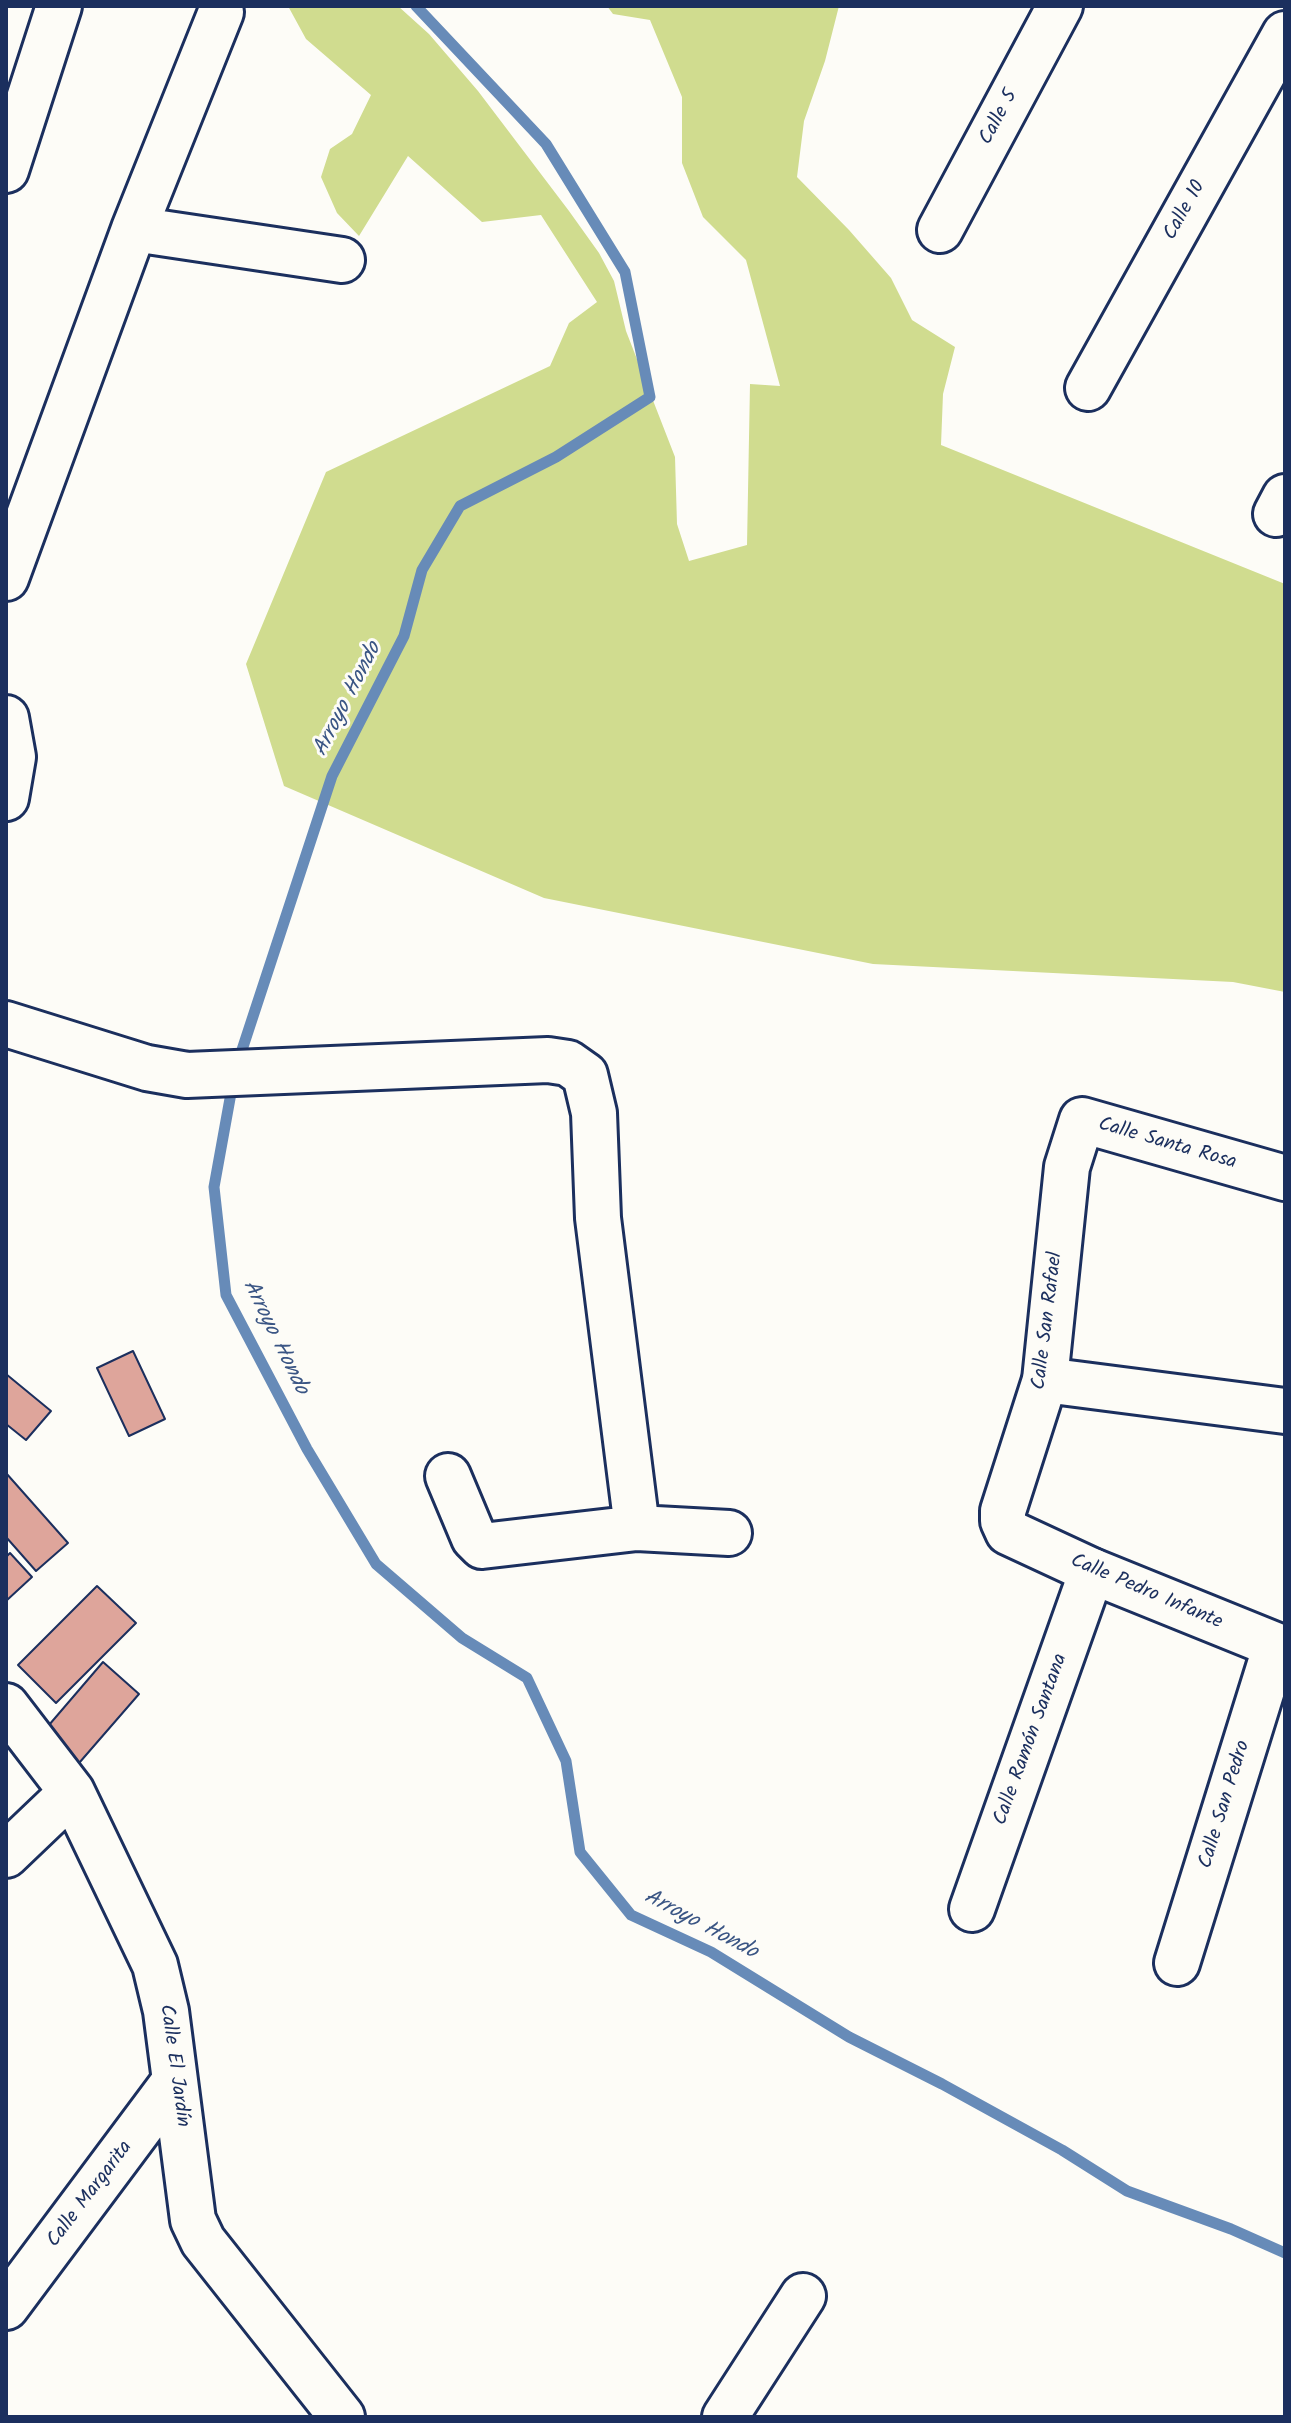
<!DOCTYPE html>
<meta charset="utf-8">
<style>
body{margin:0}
#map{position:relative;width:1291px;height:2423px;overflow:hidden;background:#fdfcf7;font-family:Kalam,sans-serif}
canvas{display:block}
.frame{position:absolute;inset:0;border:8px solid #1b2f5e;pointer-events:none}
</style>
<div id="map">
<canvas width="1291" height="2423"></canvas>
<div class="frame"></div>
</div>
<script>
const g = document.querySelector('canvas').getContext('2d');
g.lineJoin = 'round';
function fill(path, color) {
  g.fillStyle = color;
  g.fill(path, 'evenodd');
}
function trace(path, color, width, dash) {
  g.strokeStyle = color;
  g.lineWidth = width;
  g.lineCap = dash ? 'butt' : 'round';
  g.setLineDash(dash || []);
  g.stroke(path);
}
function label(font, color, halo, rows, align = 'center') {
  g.font = font + ' Kalam,sans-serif';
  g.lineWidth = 6;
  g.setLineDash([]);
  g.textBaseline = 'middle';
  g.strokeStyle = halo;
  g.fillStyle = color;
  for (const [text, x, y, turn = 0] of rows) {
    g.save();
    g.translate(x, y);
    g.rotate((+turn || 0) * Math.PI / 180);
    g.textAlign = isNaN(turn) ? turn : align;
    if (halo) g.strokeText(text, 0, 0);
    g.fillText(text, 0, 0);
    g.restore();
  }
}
const green = new Path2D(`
 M288 6H398L429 34 478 91 569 211 599 253 614 281 626 331 675 457 677 524 689 561 747 545 750 384 780 386 746 260 703 217 682 163V97L650 20 613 14 607 6H839L825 61 804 121 797 177 849 230 891 278 912 320 955 347 943 394 941 445 1285 584V992L1233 982 873 964 544 898 284 786 246 664 326 472 550 366 569 323 597 302 541 215 482 222 408 156 359 236 337 213 321 177 330 149 352 134 371 95 306 39Z`);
const stream = new Path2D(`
 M238 1062 332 776 404 636 422 570 460 506 556 457 650 397 625 272 546 144 416 6
 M233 1082 214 1187 226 1295 307 1449 376 1564 462 1638 527 1678 566 1761 580 1852 631 1915 711 1952 849 2037 942 2084 1062 2150 1127 2191 1231 2229 1285 2253`);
const building = new Path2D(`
 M133 1351 165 1419 129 1436 97 1368Z
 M6 1374 51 1411 26 1440 6 1424Z
 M6 1473 68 1543 36 1571 6 1537Z
 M10 1553 32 1577 6 1601V1557Z
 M97 1586 136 1623 56 1703 18 1665Z
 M103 1662 139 1694 73 1770 37 1739Z`);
const minor = new Path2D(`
 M134 229 342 260
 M940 230 1060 6
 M1088 388 1285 34
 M1276 514 1285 497
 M6 578 134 229 221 12
 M6 718 13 757 6 798
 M6 1024 147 1068 187 1075 548 1060 568 1063 585 1075 594 1113 598 1218 637 1528 729 1533
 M1045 1380 1285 1411
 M448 1476 474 1538 482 1546 637 1528
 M6 1706 72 1792 155 1965 166 2011 193 2220 203 2241 342 2417
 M6 1855 72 1792
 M972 1909 1092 1571
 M1177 1963 1275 1648
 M6 2307 174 2082
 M725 2417 803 2296`);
const tertiary = new Path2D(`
 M1285 1178 1082 1120 1067 1167 1045 1380 1003 1511V1521L1008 1532 1092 1571 1285 1649`);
const primary = new Path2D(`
 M6 170 59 6`);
const streetNames = [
 ["Calle 5",1000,118,-62],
 ["Calle 10",1186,211,-61],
 ["Calle Santa Rosa",1167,1145,16],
 ["Calle San Rafael",1049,1321,-83],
 ["Calle Pedro Infante",1146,1593,23],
 ["Calle Ramón Santana",1032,1740,-70],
 ["Calle San Pedro",1226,1805,-73],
 ["Calle El Jardín",173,2066,82],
 ["Calle Margarita",91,2195,-53]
];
const waterNames = [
 ["Arroyo Hondo",349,700,-63],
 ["Arroyo Hondo",274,1338,64],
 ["Arroyo Hondo",700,1926,28]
];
fill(green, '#d0dc8f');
trace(stream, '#678bb8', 11);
fill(building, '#dea59b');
trace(building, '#1b2f5e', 2);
trace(minor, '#1b2f5e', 50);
trace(tertiary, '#1b2f5e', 50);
trace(primary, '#1b2f5e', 50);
trace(minor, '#fdfcf7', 44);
trace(tertiary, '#fdfcf7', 44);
trace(primary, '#fdfcf7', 44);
label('20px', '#1b2f5e', '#fdfcf7', streetNames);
label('italic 22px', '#3a5584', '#fdfcf7', waterNames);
</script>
